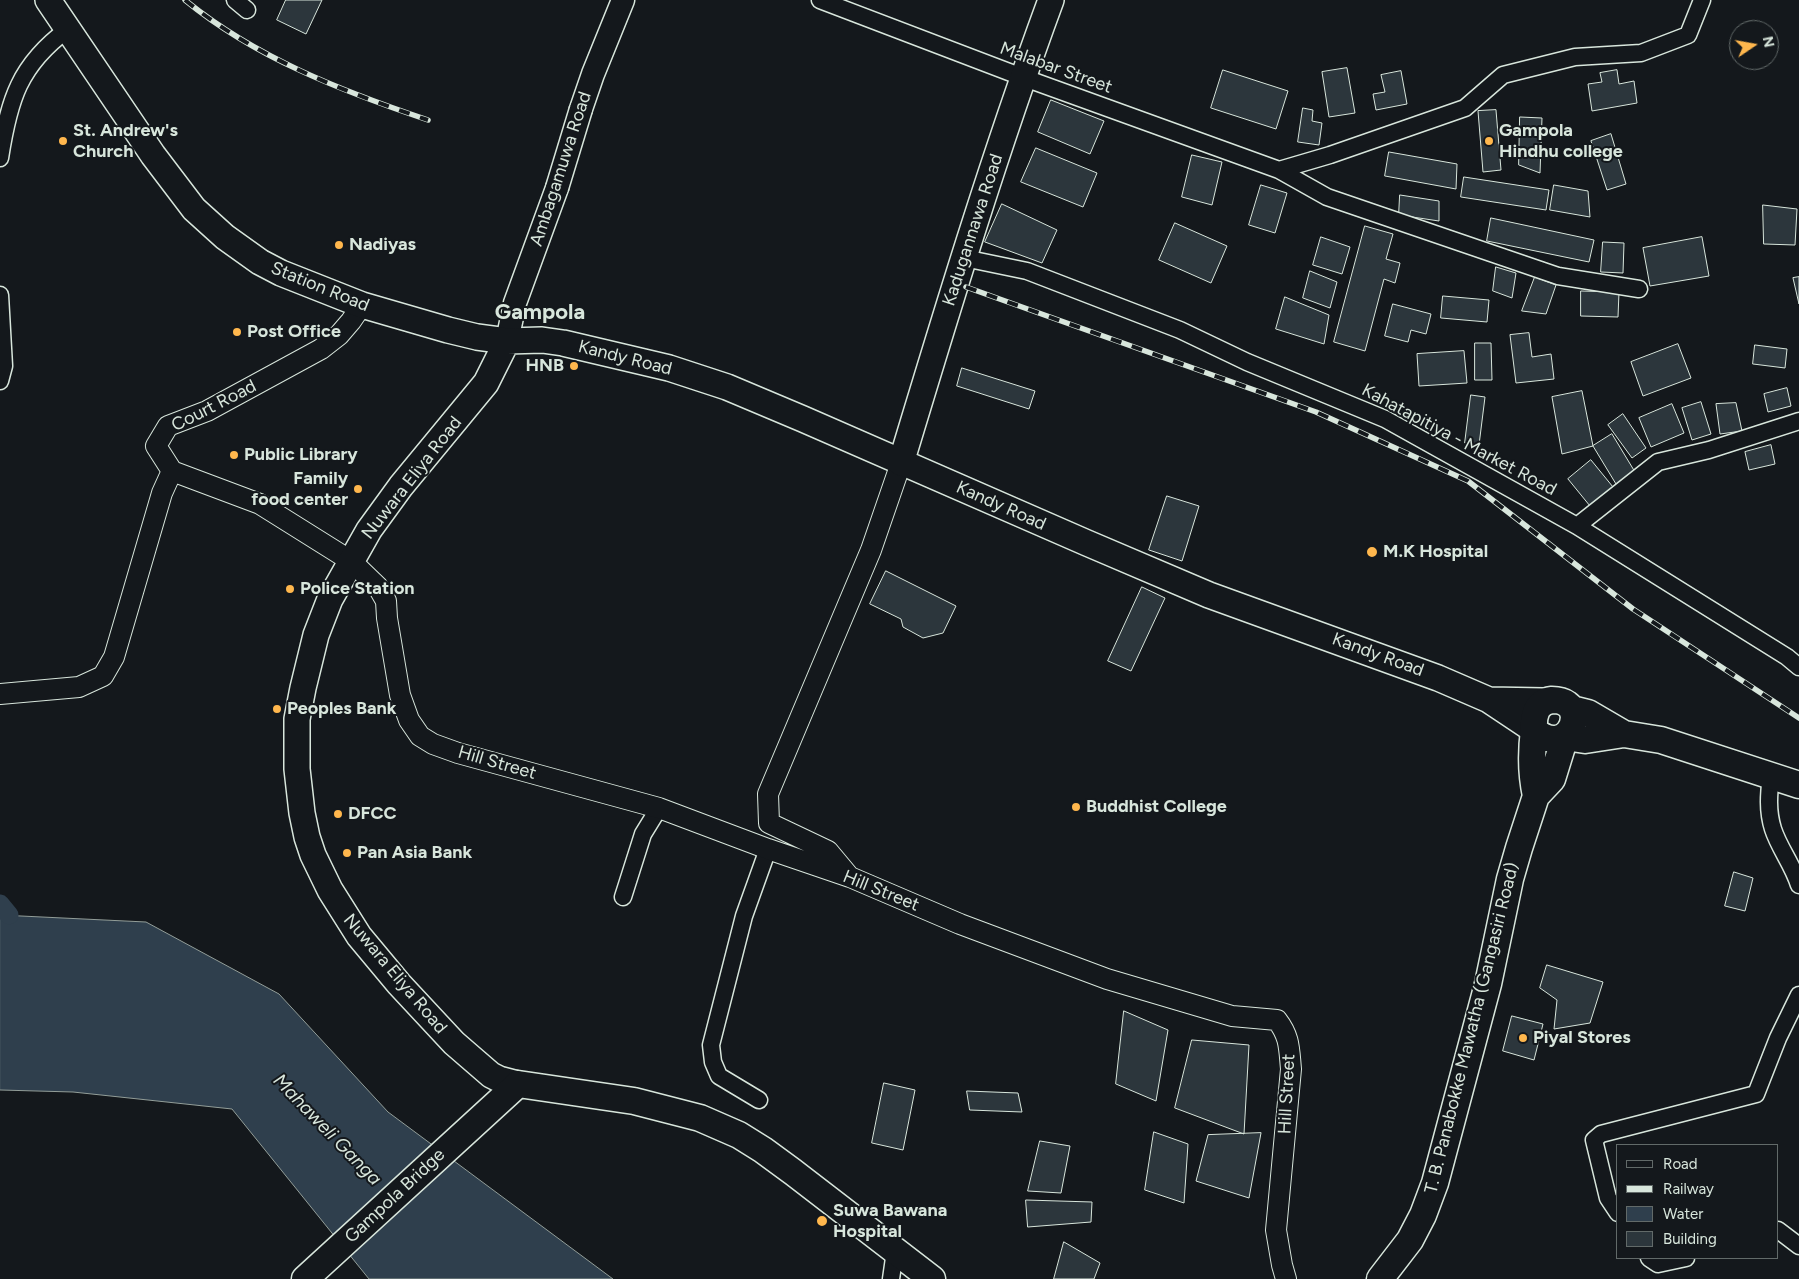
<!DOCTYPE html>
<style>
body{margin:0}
#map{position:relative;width:1799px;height:1279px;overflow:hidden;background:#14181c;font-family:Figtree,sans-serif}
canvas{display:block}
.legend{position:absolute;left:1616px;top:1144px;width:162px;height:115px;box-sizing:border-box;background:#14181c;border:1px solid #626a69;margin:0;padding:6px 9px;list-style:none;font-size:15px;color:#d8e6dc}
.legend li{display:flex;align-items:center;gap:10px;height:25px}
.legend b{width:25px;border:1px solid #626a69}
.north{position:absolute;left:1729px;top:20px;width:50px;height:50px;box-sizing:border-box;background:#14181c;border:1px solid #626a69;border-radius:50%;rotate:78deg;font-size:14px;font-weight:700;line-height:20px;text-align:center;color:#d8e6dc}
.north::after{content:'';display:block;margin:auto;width:18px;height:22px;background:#ffb74d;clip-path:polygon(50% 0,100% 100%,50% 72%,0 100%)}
</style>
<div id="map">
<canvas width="1799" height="1279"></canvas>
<ul class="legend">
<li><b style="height:6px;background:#14181c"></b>Road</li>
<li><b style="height:6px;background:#d8e6dc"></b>Railway</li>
<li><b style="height:14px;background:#2f3f4d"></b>Water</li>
<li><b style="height:14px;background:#2c363c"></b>Building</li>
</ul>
<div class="north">N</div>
</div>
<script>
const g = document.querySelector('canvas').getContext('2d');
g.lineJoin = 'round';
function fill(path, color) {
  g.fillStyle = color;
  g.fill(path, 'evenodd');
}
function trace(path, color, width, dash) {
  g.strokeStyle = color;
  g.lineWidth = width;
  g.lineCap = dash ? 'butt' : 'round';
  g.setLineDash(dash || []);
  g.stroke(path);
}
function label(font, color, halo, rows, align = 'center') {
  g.font = font + ' Figtree,sans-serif';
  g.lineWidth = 4;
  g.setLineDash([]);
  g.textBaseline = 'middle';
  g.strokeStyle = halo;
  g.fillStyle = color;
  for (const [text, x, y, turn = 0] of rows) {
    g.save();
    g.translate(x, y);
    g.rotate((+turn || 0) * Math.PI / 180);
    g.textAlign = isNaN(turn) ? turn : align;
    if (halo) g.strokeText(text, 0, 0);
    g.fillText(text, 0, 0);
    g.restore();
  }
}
const water = new Path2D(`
 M0 915 146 922 279 994 388 1112 613 1279H369L232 1109 73 1092 0 1090Z`);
const canal = new Path2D(`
 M0 904 9 915`);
const building = new Path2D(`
 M286 0H322L306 34 277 20Z
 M1347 68 1355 113 1329 117 1322 72Z
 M1223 70 1288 91 1276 129 1211 108Z
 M1617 70 1619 84 1634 81 1637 103 1592 111 1588 84 1602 82 1600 73Z
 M1401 71 1407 104 1376 110 1373 94 1385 92 1381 75Z
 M1051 100 1104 121 1090 154 1038 132Z
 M1303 108 1313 110 1312 121 1322 123 1319 145 1298 142Z
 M1496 110 1501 170 1483 172 1478 111Z
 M1520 117 1542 118 1540 173 1519 165Z
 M1611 134 1626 184 1607 190 1591 141Z
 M1036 148 1097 173 1083 207 1021 182Z
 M1389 152 1457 164 1456 189 1385 176Z
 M1192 155 1222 162 1212 205 1182 197Z
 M1464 177 1549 190 1546 210 1461 197Z
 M1261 185 1287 193 1275 233 1249 225Z
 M1554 185 1588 191 1590 217 1550 210Z
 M1400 195 1439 201V221L1399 215Z
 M1002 204 1057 230 1042 263 985 242Z
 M1763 205 1797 209 1795 245 1764 244Z
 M1491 218 1594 240 1589 262 1487 241Z
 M1175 223 1227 246 1211 283 1159 260Z
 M1365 226 1393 234 1386 259 1400 263 1395 283 1384 279 1365 351 1334 342Z
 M1321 237 1350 247 1342 274 1313 265Z
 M1702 237 1709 276 1650 286 1643 248Z
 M1603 242 1624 243 1623 273 1601 272Z
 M1496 267 1516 273 1512 298 1493 291Z
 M1310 271 1337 282 1330 308 1303 298Z
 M1535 277 1556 285 1546 314 1522 311Z
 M1799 277V304L1793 278Z
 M1581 291 1619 292 1618 317 1581 316Z
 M1443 296 1489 300 1487 322 1441 318Z
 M1285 297 1329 315 1324 344 1276 329Z
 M1393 304 1431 314 1426 334 1411 330 1408 342 1385 336Z
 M1529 333 1532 357 1551 354 1554 379 1516 383 1510 335Z
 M1475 343H1491L1492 380H1475Z
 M1678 344 1691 378 1643 396 1631 362Z
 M1755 345 1787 349 1785 368 1753 364Z
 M1464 351 1467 383 1419 386 1417 354Z
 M962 368 1035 391 1029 409 957 386Z
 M1787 388 1791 406 1768 412 1764 394Z
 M1582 391 1593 446 1562 454 1552 397Z
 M1471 395 1485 397 1479 445 1465 443Z
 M1701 402 1711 434 1692 440 1682 408Z
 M1736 403 1742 431 1720 434 1716 404Z
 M1672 404 1684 433 1651 447 1639 418Z
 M1623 414 1646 448 1632 458 1608 425Z
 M1612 434 1635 472 1616 484 1593 446Z
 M1771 445 1775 464 1749 470 1745 452Z
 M1591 460 1613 487 1590 506 1568 479Z
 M1167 496 1199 506 1182 561 1149 550Z
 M886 571 956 606 943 633 923 638 903 627 901 619 870 604Z
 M1142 587 1165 598 1131 671 1108 661Z
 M1734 872 1753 878 1745 911 1725 906Z
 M1547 965 1603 982 1590 1023 1554 1029 1557 1000 1540 988Z
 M1124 1011 1168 1030 1156 1101 1116 1084Z
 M1512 1016 1543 1024 1534 1060 1503 1051Z
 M1192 1040 1249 1045 1244 1134 1175 1108Z
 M884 1083 915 1090 903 1150 872 1143Z
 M967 1091 1018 1093 1022 1112 970 1110Z
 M1154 1132 1188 1144 1184 1203 1145 1190Z
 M1261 1133 1249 1198 1196 1181 1208 1135Z
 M1040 1141 1070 1146 1061 1193 1028 1191Z
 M1026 1200 1092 1202 1091 1222 1028 1227Z
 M1064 1242 1100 1263 1094 1279H1054Z`);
const minor = new Path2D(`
 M235 0 247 10
 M820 0 1022 77 1279 170 1327 197 1558 276 1639 289
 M0 158C9 100 19 65 68 29
 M1279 170 1330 155 1465 108 1503 75 1575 57 1641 53 1688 35 1702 0
 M964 258 1027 271 1180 330 1247 362 1385 419 1577 526 1787 657 1799 667
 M0 295 4 366 0 381
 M1577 526 1658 462 1709 450 1799 421
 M1771 774C1769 793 1767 810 1773 829 1779 848 1793 865 1799 885
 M623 897 643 834 659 808
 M759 1100 719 1076 713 1062 711 1045 744 916 768 849
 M1618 1213 1608 1198 1594 1140 1601 1134 1756 1094 1778 1038 1799 995
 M1778 1230 1799 1246
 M1649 1258 1658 1264 1686 1258
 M891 1279 895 1251`);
const tertiary = new Path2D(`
 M362 305 351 321 339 335 321 349 207 411 168 426 156 446 172 471 260 504 351 561 378 587 386 601 387 618 400 695 409 720 420 736 433 744 458 753 659 808 768 849 850 877 960 924 1107 979 1232 1016 1277 1020C1290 1037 1289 1048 1291 1069L1276 1230 1282 1265 1286 1279
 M0 694 79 687 103 676 114 657 162 493 172 471
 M848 875 828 851 769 823 768 794 871 550 901 463`);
const secondary = new Path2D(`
 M581 109 593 74 623 0
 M507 341 515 303 557 188`);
const primary = new Path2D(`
 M48 0 153 155 194 209 225 237 260 262 281 273 362 305 448 330 477 337 507 341 542 340 563 343 669 368 727 387 803 419 1087 543 1209 595 1438 678 1489 700 1534 730
 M507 341 486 383 401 486 369 530 330 599 316 635 303 688 297 719V769L302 813 307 837 313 855 330 890 359 936 399 984 454 1043 491 1075 499 1079 518 1084
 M901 463C948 307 995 152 1051 0
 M1489 700 1544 701`);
const trunk = new Path2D(`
 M1552 700C1556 700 1563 701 1567 704 1585 716 1565 757 1534 730 1533 716 1536 702 1552 700Z
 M1572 709 1588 713 1624 734
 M1534 730C1531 753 1531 773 1536 796
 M305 1279 518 1084 634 1101 700 1118 739 1135 763 1150 793 1172 932 1279
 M1380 1279 1410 1240 1423 1215 1435 1183 1488 984 1510 879 1519 848 1536 796 1552 779 1565 737 1585 740 1624 734 1661 740 1799 785`);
const rail = new Path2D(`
 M185 0C256 58 342 91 428 120
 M966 287 1316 412 1468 481 1633 609 1799 718`);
const secondaryBridge = new Path2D(`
 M557 188 581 109`);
const markers = [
 [63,141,5,"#ffb74d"],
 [1489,141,5,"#ffb74d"],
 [339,245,5,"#ffb74d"],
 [237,332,5,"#ffb74d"],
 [574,366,5,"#ffb74d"],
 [234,455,5,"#ffb74d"],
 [358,489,5,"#ffb74d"],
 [1372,552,6,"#ffb74d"],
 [290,589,5,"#ffb74d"],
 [277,709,5,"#ffb74d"],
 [1076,807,5,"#ffb74d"],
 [338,814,5,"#ffb74d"],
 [347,853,5,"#ffb74d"],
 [1523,1038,5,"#ffb74d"],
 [822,1221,6,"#ffb74d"]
];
const streetNames = [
 ["Malabar Street",1056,68,20],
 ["Ambagamuwa Road",561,169,-72],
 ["Kadugannawa Road",973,230,-72],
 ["Station Road",320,287,22],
 ["Kandy Road",625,358,14],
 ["Court Road",214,406,-27],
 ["Kahatapitiya - Market Road",1459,440,28],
 ["Nuwara Eliya Road",412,478,-52],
 ["Kandy Road",1001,506,24],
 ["Kandy Road",1378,655,20],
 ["Hill Street",497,763,16],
 ["Hill Street",881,891,22],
 ["Nuwara Eliya Road",395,974,50],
 ["T. B. Panabokke Mawatha (Gangasiri Road)",1472,1028,-76],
 ["Hill Street",1287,1094,-87],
 ["Gampola Bridge",395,1196,-43]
];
const poiNames = [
 ["St. Andrew's",73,131],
 ["Church",73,152],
 ["Gampola",1499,131],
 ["Hindhu college",1499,152],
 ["Nadiyas",349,245],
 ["Post Office",247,332],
 ["HNB",564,366,"right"],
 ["Public Library",244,455],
 ["Family",348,479,"right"],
 ["food center",348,500,"right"],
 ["M.K Hospital",1383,552],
 ["Police Station",300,589],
 ["Peoples Bank",287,709],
 ["Buddhist College",1086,807],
 ["DFCC",348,814],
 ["Pan Asia Bank",357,853],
 ["Piyal Stores",1533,1038],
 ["Suwa Bawana",833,1211],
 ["Hospital",833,1232]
];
const waterNames = [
 ["Mahaweli Ganga",327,1130,46]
];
const districtNames = [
 ["Gampola",540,313]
];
fill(water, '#2f3f4d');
trace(water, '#939e99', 1);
trace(canal, '#2f3f4d', 19);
fill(building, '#2c363c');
trace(building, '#d8e6dc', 1);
trace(minor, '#d8e6dc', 19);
trace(tertiary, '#d8e6dc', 22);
trace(secondary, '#d8e6dc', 25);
trace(primary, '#d8e6dc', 28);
trace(trunk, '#d8e6dc', 29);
trace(minor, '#14181c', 16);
trace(tertiary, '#14181c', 20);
trace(secondary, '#14181c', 22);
trace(primary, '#14181c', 25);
trace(trunk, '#14181c', 26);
trace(rail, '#d8e6dc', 5.5);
trace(rail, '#14181c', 4, [11]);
trace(secondaryBridge, '#d8e6dc', 25, []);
trace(secondaryBridge, '#14181c', 22);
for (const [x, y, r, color] of markers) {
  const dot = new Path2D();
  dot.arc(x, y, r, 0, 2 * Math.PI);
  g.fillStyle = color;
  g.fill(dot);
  trace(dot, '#14181c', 2);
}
label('18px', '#d8e6dc', '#14181c', streetNames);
label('bold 18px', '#d8e6dc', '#14181c', poiNames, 'left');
label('italic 19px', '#d8e6dc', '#14181c', waterNames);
label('bold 22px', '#d8e6dc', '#14181c', districtNames);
</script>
